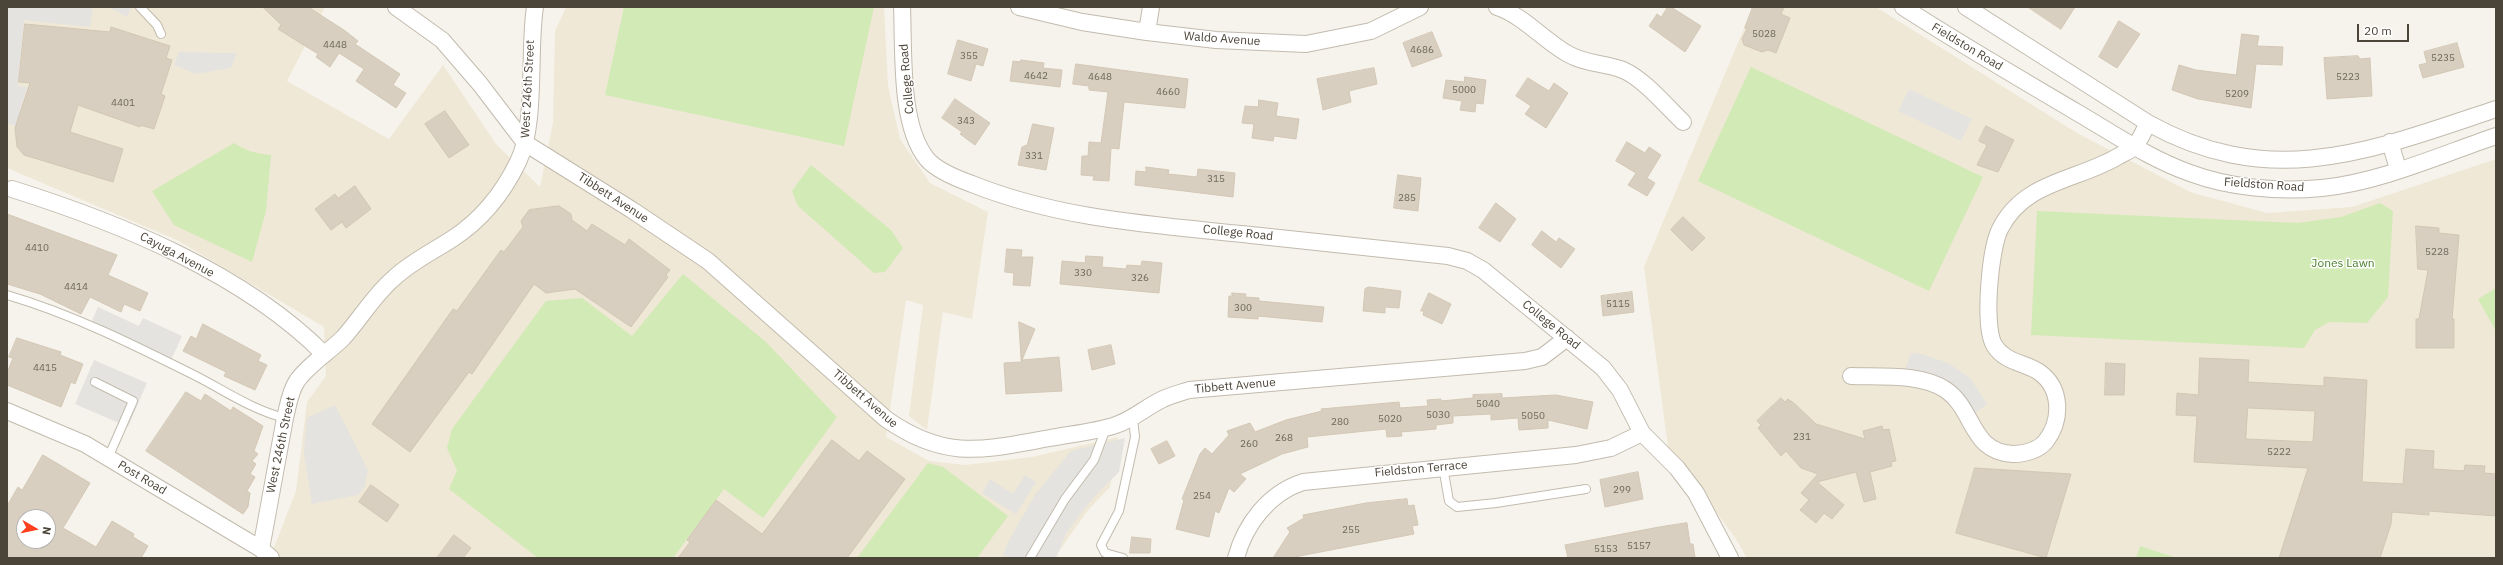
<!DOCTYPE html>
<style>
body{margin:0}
#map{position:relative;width:2503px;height:565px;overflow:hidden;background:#f6f3ec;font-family:"IBM Plex Sans",sans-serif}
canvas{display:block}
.frame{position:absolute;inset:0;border:8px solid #4b4439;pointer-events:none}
.north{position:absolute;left:16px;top:509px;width:40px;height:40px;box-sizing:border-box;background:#fff;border:1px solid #b7b4b0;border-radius:50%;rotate:99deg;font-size:11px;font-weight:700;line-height:16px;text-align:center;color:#4b4439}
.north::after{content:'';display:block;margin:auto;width:14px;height:18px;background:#fc3f1d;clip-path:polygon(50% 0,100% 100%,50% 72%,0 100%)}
.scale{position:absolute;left:2357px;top:24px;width:52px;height:18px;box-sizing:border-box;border:2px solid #4b4439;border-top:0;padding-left:5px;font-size:12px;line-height:14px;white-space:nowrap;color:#4b4439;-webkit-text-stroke:3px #fff;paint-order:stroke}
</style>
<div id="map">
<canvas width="2503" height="565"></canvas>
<div class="frame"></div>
<div class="north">N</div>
<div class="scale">20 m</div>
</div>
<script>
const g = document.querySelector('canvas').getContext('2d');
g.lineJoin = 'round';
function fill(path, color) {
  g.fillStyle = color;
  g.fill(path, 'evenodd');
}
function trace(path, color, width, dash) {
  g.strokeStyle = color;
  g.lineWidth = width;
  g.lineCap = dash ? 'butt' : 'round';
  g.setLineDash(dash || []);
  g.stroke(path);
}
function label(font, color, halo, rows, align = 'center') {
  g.font = font + ' "IBM Plex Sans",sans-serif';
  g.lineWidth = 3;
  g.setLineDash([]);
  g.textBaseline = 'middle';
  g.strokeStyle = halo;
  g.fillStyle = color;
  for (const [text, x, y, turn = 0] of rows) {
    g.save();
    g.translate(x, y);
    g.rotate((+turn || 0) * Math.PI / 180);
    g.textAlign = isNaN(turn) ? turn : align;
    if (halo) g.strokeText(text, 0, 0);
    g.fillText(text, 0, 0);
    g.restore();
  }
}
const education = new Path2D(`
 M7 7H325L287 81 389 139 443 65 496 144 540 187 553 123 555 31 566 7H884L888 86 900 139 930 183 988 212 972 319 943 312 927 430 909 416 923 305 906 300 886 437 929 461 965 465 1032 457 1118 437 1110 487 1089 509 1054 558H270L296 491 307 402 326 376 324 327 177 240 7 168Z
 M1753 7H1876L2077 133 2190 192 2267 213 2352 207 2496 159V558H1747L1736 539 1668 447 1644 267Z`);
const green = new Path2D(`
 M624 7H874L844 146 605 95Z
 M1751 67 1983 177 1929 291 1698 181Z
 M234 143C246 151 257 154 271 155L266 211 252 262 174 225 152 191Z
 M811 165 891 230 903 248 885 272 874 273 798 206 792 191Z
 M2380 203 2393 211 2388 297 2367 323 2329 322 2315 330 2304 348 2031 335 2037 211 2298 223 2341 217Z
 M683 274 766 342 837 417 763 518 724 489 673 558H538L449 489 457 470 447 448 452 429 546 301 582 298 632 336Z
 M2496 288V331L2478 299Z
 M928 463 943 467 1008 516 977 558H857Z
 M2140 546 2177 558H2136Z`);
const parking = new Path2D(`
 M7 7H93L90 27 24 20 18 86 27 87 16 126 7 123Z
 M108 7H131L127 17Z
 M179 52 237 53 231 68 196 74 174 65Z
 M1909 89 1972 119 1961 141 1898 111Z
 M98 307 139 326 143 318 182 336 171 360 91 323Z
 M1911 353 1922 354 1948 363 1970 378 1987 404 1975 413 1953 385 1931 373 1905 369Z
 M94 360 147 383 128 427 75 404Z
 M335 405 368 470 365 486 358 495 312 504 304 454 307 418Z
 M1125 438 1119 472 1092 499 1067 532 1056 558H1002L1008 542 1035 495 1071 451Z
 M1025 475 1036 482 1016 514 982 493 990 479 1013 494Z`);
const building = new Path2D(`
 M263 7H308L344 30 358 41 355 44 400 74 393 85 406 93 396 108 356 81 364 69 339 53 330 67 316 57 318 54 278 29 281 25Z
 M1668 7H1671L1701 26 1685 52 1649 26 1657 14 1661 17Z
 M1753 7H1784L1781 14 1790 18 1776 53 1768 50 1762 52 1744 45 1742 39 1747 29 1745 28Z
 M2028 7H2075L2061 29Z
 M2119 21 2140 34 2117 68 2099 57Z
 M25 24 110 32 111 27 170 46 166 58 172 60 161 94 165 96 154 129 140 125V127L78 105 70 132 123 149 113 182 24 155 17 147 15 128 30 83 19 82Z
 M1432 32 1442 56 1412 67 1403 43Z
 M2242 34 2259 36 2257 46 2283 47 2282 65 2256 64 2251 108 2198 99 2172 90 2179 65 2196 70 2236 75Z
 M958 40 988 49 983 66 976 64 971 81 948 74Z
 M2457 43 2464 67 2423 78 2419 65 2427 63 2424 52Z
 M2358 56 2360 59 2370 58 2372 96 2327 99 2324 58Z
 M1021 60 1044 63 1043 68 1062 70 1060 87 1010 81 1013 61 1020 62Z
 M1076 64 1188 79 1185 108 1124 102 1119 149 1111 148 1109 181 1093 180 1094 176 1081 175 1082 156H1088L1089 142 1101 143 1108 92 1089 90V86L1073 84Z
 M1374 68 1377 84 1349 91 1351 102 1323 110 1317 79Z
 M1465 77 1486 80 1483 104 1476 103 1475 112 1460 110 1462 101 1443 98 1446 80 1464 82Z
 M1528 78 1549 91 1554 83 1568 93 1546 128 1525 114 1531 106 1516 96Z
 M955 99 990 123 975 145 960 134 962 132 942 118Z
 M1259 100 1278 103 1276 116 1299 119 1296 139 1274 136 1273 141 1252 138 1254 124 1242 123 1245 106 1258 107Z
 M445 111 469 145 449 158 425 124Z
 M1033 124 1054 128 1046 170 1018 165 1022 147 1027 145Z
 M1986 126 2014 140 1998 172 1977 165 1987 145 1979 141Z
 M1627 142 1645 153 1649 147 1661 155 1647 178 1655 183 1647 196 1628 185 1636 173 1616 161Z
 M1146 167 1169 170 1168 174 1197 177 1198 169 1235 173 1233 197 1135 185 1136 171 1146 172Z
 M1398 175 1421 178 1418 211 1394 208Z
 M355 186 371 209 346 228 342 222 331 230 315 209 335 194 338 198Z
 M1496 203 1516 219 1500 242 1479 228Z
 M559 206 571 214 572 220 587 231 592 224 625 245 629 239 670 270 666 275 668 277 631 327 575 289 546 293 534 284 472 374 469 372 410 452 372 424 453 309 457 311 501 250 504 252 523 227 521 221 529 210Z
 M7 214 117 255 108 275 148 293 140 311 124 304 121 312 90 297 81 314 40 294 7 284Z
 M1683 217 1705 238 1692 251 1671 230Z
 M2416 226 2439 228V233L2459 235 2452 319H2454V348H2416V319H2419L2428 270 2418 269Z
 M1542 231 1556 242 1559 238 1575 249 1561 268 1532 245Z
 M1007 249 1022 250 1021 257H1033L1030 286 1013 285 1014 273 1005 272Z
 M1086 256 1103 257 1102 267 1126 269 1127 265 1141 266 1142 261 1162 263 1159 293 1060 284 1062 261 1085 263Z
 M1369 287 1401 291 1399 308 1385 307V313L1363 311 1365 289Z
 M1632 292 1634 312 1603 316 1601 296Z
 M1232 293 1246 294 1245 297 1259 298V301L1324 307 1322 322 1258 316V319L1228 317 1229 296H1232Z
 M1429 293 1451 304 1442 324 1423 315 1424 311H1421Z
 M1019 322 1035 329 1022 360 1059 357 1062 391 1006 394 1004 363 1021 362Z
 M203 324 261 355 258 361 267 365 255 390 224 376 226 372 183 351 191 336 196 339Z
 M17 338 61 352 60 355 83 364 75 384 71 382 61 407 7 385V373L13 358 9 357Z
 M1111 345 1115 364 1092 370 1088 350Z
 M2200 358 2249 360 2248 382 2324 386V377L2367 380 2362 482 2403 484 2406 449 2434 451 2433 469 2464 471 2465 465 2485 466 2484 473 2496 474V516L2429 511V515L2392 512 2391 524 2380 558H2279L2308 468 2194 462 2197 416 2176 415 2177 393 2198 395ZM2248 408 2315 411 2313 442 2246 439Z
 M2106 363 2125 364 2124 395H2105Z
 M186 392 201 401 205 394 231 411 233 407 263 426 254 451 258 454 252 461 256 464 250 474 255 477 247 491 250 493 248 507 243 514 146 451Z
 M1502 394V398L1556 395 1593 402 1587 429 1548 420V428L1519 430 1518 418 1491 420V414L1453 416V423L1436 425V429L1401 432 1402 436 1387 437 1386 429 1307 437 1308 447 1282 454 1240 474 1246 479 1234 492 1229 488 1219 513 1215 511 1209 537 1176 529 1184 500 1182 499 1200 454 1205 448 1212 454 1229 435 1227 431 1250 423 1255 432 1286 420 1322 411 1321 409 1399 402 1400 408 1428 406 1427 400 1441 399V401L1473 398V395Z
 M1781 398 1785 402 1788 399 1795 404 1816 424 1865 439 1863 431 1882 426 1883 430 1889 429 1896 461 1891 462 1892 466 1870 472 1876 499 1864 502 1856 472 1817 482 1844 505 1832 519 1824 513 1816 523 1800 510 1809 500 1801 493 1818 474 1801 468 1786 451 1781 456 1758 428 1761 425 1757 421Z
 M832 440 859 461 867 451 905 479 847 558H678L690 542 687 540 716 500 762 534Z
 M1167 441 1175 456 1159 464 1151 449Z
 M43 455 90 483 63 528 96 547 112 521 134 534 133 537 148 546 141 558H7V506L18 487 22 490ZM24 517H48V541H24Z
 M1975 468 2071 474 2046 558 1956 533Z
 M1638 472 1643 499 1605 507 1600 480Z
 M371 485 399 505 387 522 359 502Z
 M1407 499 1408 506 1414 505 1418 525 1412 526 1414 534 1289 558H1273L1290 532 1287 528 1304 518 1303 515 1366 503Z
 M1687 523 1690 544H1693L1695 558H1568L1565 545 1659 527Z
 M454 535 471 548 463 558H437Z
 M1132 537 1151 539 1150 553H1130Z`);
const lane = new Path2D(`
 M140 7 157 25 161 34
 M7 295C72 314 134 345 194 375 224 390 252 410 285 418
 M95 382 133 401 108 458
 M1443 467 1449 501 1457 507 1496 503 1586 489
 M1030 558 1065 499 1094 460 1106 428
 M1123 558 1105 553 1101 545 1119 511 1135 437 1133 418`);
const street = new Path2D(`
 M396 7 442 40 480 84 525 143 632 210 708 261 886 419C946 461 983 450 1050 438 1071 434 1095 432 1116 425 1133 419 1145 408 1161 400 1169 396 1180 393 1189 390L1525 361 1542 357 1567 338
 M902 7C904 50 899 125 927 159 937 171 958 179 972 184 1062 220 1156 225 1251 235 1317 242 1383 249 1448 256L1467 261 1483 270 1603 368 1620 390 1642 433 1677 468 1696 493 1730 558
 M1019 7 1082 22 1147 32 1216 40 1306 44 1371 31 1420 7
 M1497 7C1524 16 1543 40 1568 54 1585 64 1605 63 1623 70 1644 79 1667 107 1683 122
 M1903 7C1960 44 2019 78 2078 113 2114 134 2150 159 2190 173 2230 188 2279 192 2322 188 2381 182 2440 155 2496 136
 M1966 7 2148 123C2272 192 2373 150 2496 109
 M1147 32 1151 7
 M2390 142 2398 169
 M12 189C120 223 243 273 324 354
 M1851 376C1880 377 1921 373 1946 390 1975 410 1970 452 2013 454 2025 454 2039 450 2046 441 2062 420 2062 388 2039 372 2024 362 2005 363 1994 345 1983 325 1990 249 2000 229 2024 181 2076 181 2117 157 2122 154 2130 151 2134 147 2140 141 2144 130 2148 123
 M7 411 85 444 261 549 271 558
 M261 549 285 418C288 406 290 391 297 381 307 366 330 351 343 338 361 318 374 295 394 278 411 262 432 252 452 239 480 221 503 193 518 162 537 124 528 51 535 7
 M1236 558C1245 524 1269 493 1303 482L1576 455 1611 448 1642 433`);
const numberNames = [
 ["5028",1764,34],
 ["4448",335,45],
 ["4686",1422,50],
 ["355",969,56],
 ["5235",2443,58],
 ["4642",1036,76],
 ["4648",1100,77],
 ["5223",2348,77],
 ["5000",1464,90],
 ["4660",1168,92],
 ["5209",2237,94],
 ["4401",123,103],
 ["343",966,121],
 ["331",1034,156],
 ["315",1216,179],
 ["285",1407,198],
 ["4410",37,248],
 ["5228",2437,252],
 ["330",1083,273],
 ["326",1140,278],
 ["4414",76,287],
 ["5115",1618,304],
 ["300",1243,308],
 ["4415",45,368],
 ["5040",1488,404],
 ["5030",1438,415],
 ["5050",1533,416],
 ["5020",1390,419],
 ["280",1340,422],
 ["231",1802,437],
 ["268",1284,438],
 ["260",1249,444],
 ["5222",2279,452],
 ["299",1622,490],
 ["254",1202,496],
 ["255",1351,530],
 ["5157",1639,546],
 ["5153",1606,549]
];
const streetNames = [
 ["Waldo Avenue",1222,39,4],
 ["Fieldston Road",1967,47,31],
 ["College Road",907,79,-95],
 ["West 246th Street",528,89,-87],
 ["Fieldston Road",2264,185,4],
 ["Tibbett Avenue",613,198,33],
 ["College Road",1238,233,6],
 ["Cayuga Avenue",177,255,28],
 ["College Road",1551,325,39],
 ["Tibbett Avenue",1235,386,-5],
 ["Tibbett Avenue",865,399,41],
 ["West 246th Street",281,445,-78],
 ["Fieldston Terrace",1421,469,-5],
 ["Post Road",142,478,31]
];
const parkNames = [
 ["Jones Lawn",2343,264]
];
fill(education, '#efe8d6');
fill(green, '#d2eab5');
fill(parking, '#e5e3e0');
fill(building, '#d8cfc1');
trace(building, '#d3c7b4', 1);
trace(lane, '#c2bbae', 10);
trace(street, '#c2bbae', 18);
trace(lane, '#fff', 8);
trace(street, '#fff', 16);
label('10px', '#6e675b', null, numberNames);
label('12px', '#4b4439', '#fff', streetNames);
label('12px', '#4a7f2a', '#fff', parkNames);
</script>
